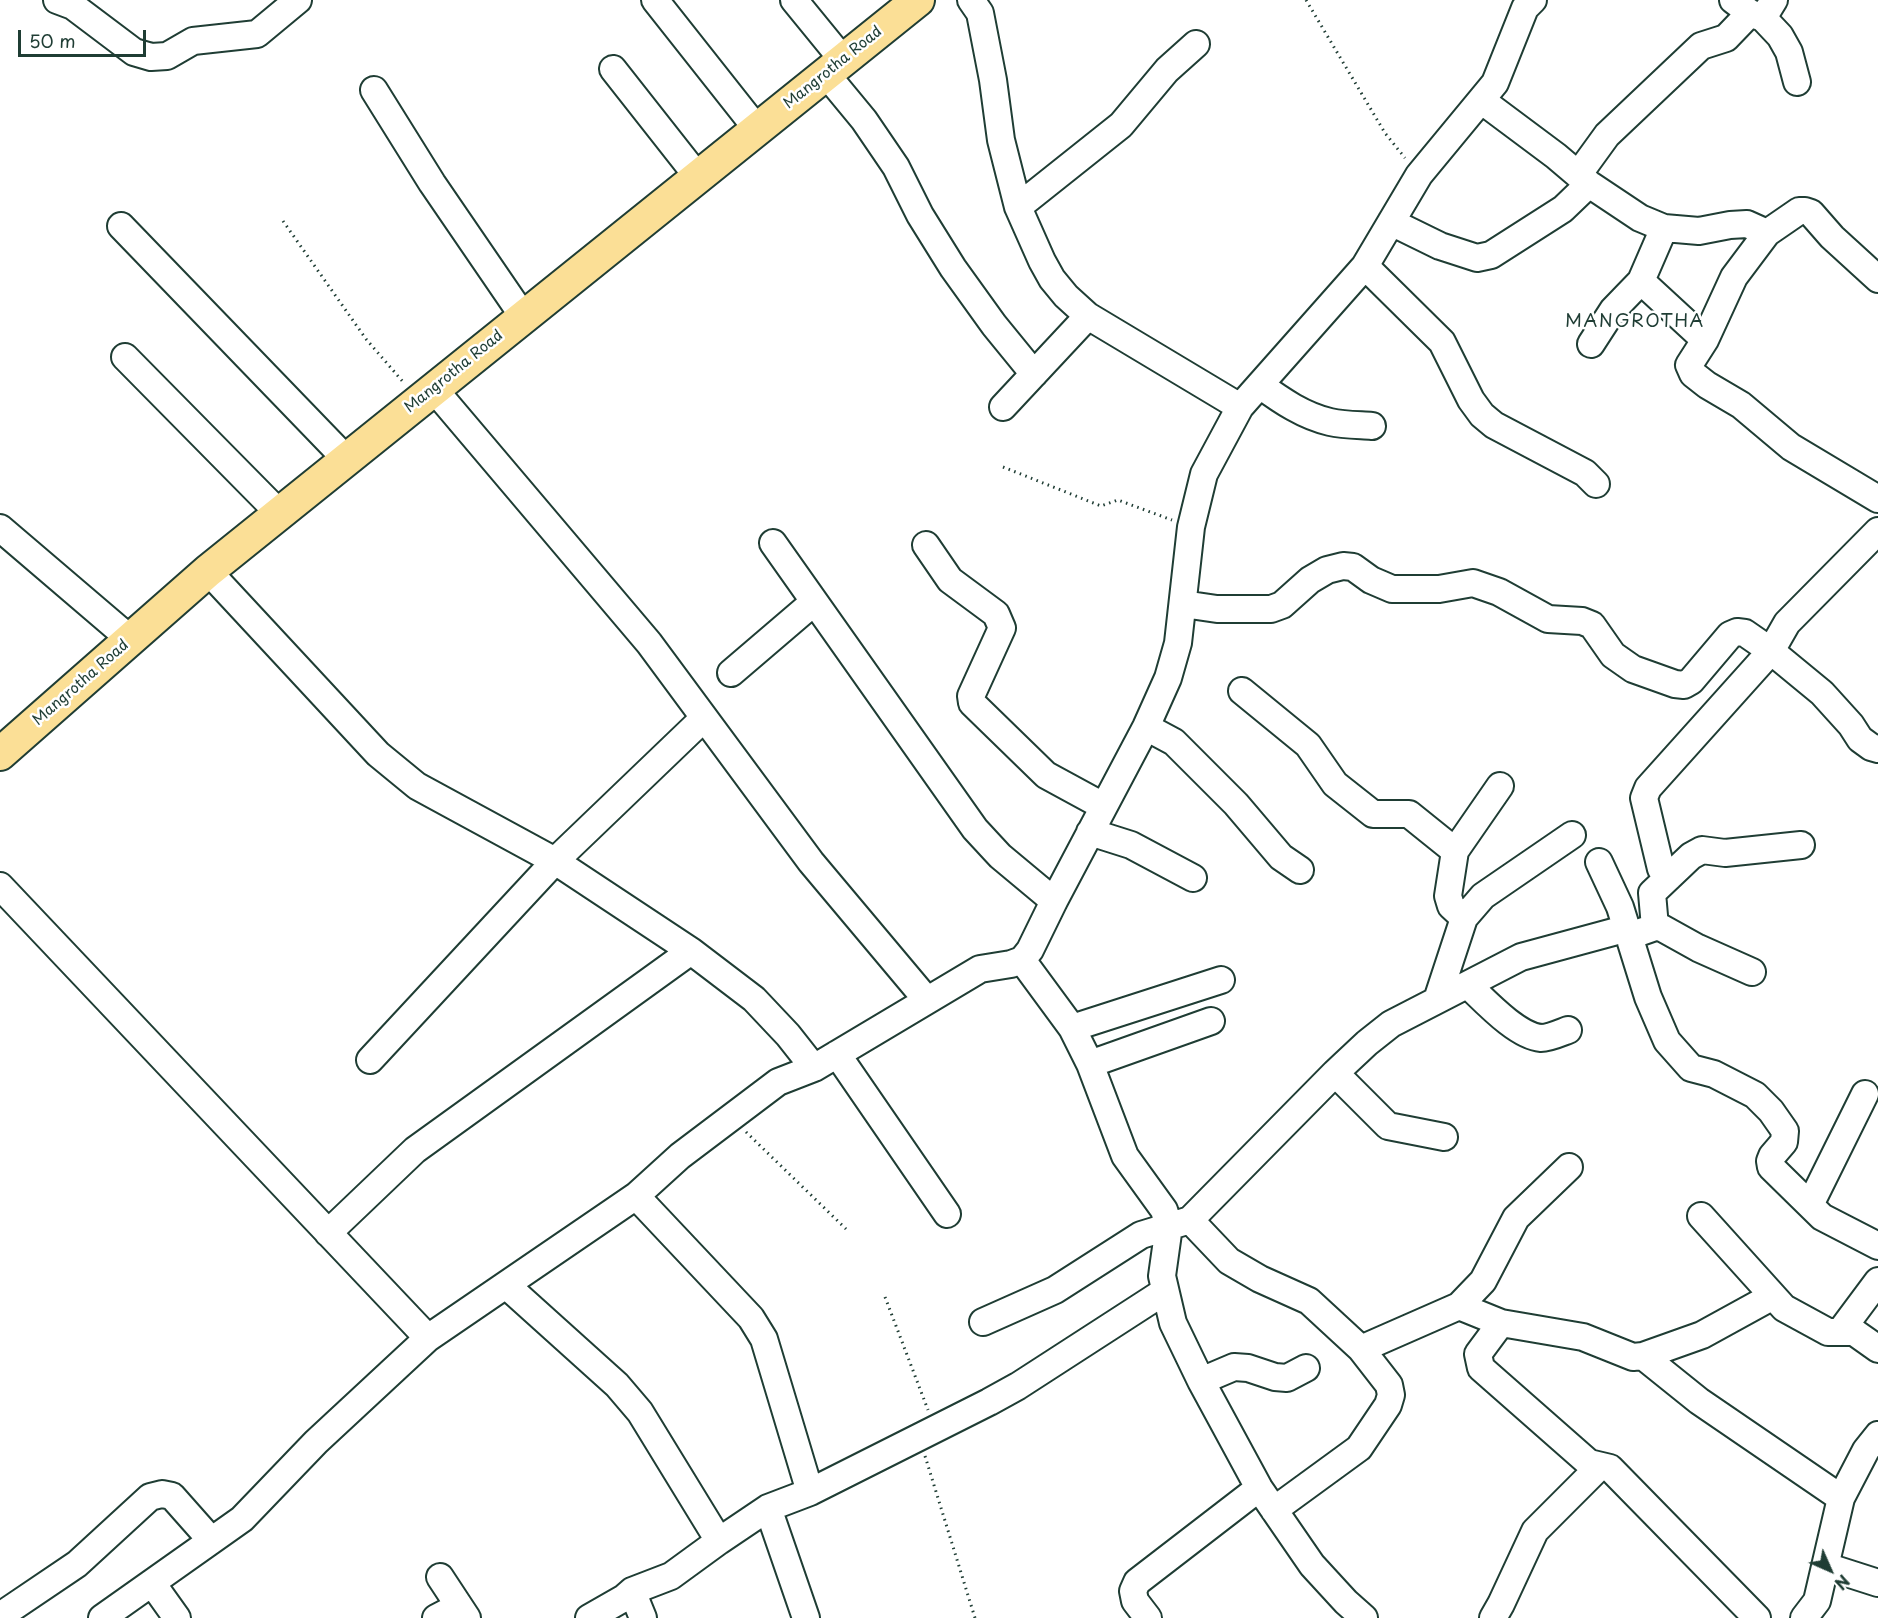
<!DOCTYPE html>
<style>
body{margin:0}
#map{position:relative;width:1878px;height:1618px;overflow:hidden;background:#fff;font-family:"Playpen Sans",sans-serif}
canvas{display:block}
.north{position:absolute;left:1800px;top:1540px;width:60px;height:60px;-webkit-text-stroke:4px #fff;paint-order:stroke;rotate:135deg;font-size:16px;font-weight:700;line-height:24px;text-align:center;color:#1f3d34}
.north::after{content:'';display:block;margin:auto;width:21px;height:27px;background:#1f3d34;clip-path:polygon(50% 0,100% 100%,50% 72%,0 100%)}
.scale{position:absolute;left:18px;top:30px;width:128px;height:27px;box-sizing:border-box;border:3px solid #1f3d34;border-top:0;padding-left:8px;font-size:18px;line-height:21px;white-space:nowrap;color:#1f3d34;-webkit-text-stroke:4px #fff;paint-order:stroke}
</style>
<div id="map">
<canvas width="1878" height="1618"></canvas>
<div class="north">N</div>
<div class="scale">50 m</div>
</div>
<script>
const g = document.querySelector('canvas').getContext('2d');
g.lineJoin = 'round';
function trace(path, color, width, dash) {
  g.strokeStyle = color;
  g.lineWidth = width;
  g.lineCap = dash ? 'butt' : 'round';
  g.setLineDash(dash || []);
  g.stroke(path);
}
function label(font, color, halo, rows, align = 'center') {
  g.font = font + ' "Playpen Sans",sans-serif';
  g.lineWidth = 5;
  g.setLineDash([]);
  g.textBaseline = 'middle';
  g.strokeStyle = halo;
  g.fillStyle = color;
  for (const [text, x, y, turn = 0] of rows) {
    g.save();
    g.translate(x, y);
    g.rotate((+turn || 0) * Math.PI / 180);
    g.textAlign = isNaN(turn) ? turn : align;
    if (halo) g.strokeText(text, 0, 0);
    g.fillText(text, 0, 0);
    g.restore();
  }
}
const path = new Path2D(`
 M1306 0 1385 133 1405 158
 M283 221 366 339 404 383
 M1003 467 1101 506 1118 500 1172 520
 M746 1132 846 1229
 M885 1297 928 1410
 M925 1456 975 1618`);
const minor = new Path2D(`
 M57 0 73 6 134 52 151 57 167 56 193 41 257 34 298 0
 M655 0 757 129
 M794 0 843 60
 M971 0 980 13 993 80 1001 140 1018 207 1042 261 1052 279 1066 296 1088 316 1240 407
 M1733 0 1750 13 1763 18 1780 36 1789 52 1797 82
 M1763 18 1774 0
 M613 69 698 177
 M826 74 864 120 896 167 920 215 953 268 994 325 1034 374
 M374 90 432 183 523 316
 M1481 100 1556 156 1589 184 1640 218 1664 228 1699 231 1730 225 1747 224 1767 233
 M1578 175 1607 135 1701 46 1726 38 1750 13
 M1018 207 1121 125 1167 70 1196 44
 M1391 222 1440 246 1477 258 1491 255 1563 209 1589 184
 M121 226 346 459
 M1365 266 1442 342 1471 400 1482 415 1494 425 1585 473 1596 484
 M1878 279 1832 237 1811 213 1805 211H1799L1767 233 1734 277 1705 340 1689 365 1693 374 1707 385 1741 405 1791 447 1878 499
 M1641 281 1705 340
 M1591 344 1613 310 1641 281 1664 228
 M125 357 279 513
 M1260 385C1282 401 1304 416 1330 422 1344 425 1359 425 1372 426
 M433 388 649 643 811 862 926 999
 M1003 407 1088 316
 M0 528 130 639
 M773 543 975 829 1000 856 1054 901
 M926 545 950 580 996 614 1002 628 971 696 972 703 1046 775 1103 806
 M208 571 378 754 417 786 555 861 691 951 754 999 788 1035 814 1068
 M1183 604 1217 609H1271L1282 605 1310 580 1327 570 1343 566 1353 567 1371 580 1392 589H1439L1473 583 1499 592 1548 619 1582 621 1592 625 1613 655 1633 669 1675 684 1684 685 1691 681 1730 635 1737 632 1745 633 1771 651 1822 693 1851 725 1860 739 1871 747 1878 749
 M731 673 814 602
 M1242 691 1308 745 1335 784 1373 814H1409L1455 851
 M1146 727 1174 742 1236 804 1281 857 1300 870
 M1090 832 1131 845 1193 878
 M1599 862 1620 907 1648 997 1667 1041 1691 1068 1714 1074 1755 1095 1771 1111 1785 1131 1784 1142 1772 1156 1770 1161 1771 1167 1822 1217 1878 1246
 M1669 877 1661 869 1644 798 1648 788 1771 651 1787 623 1878 531
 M0 886 428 1338
 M1464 918 1451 906 1448 896 1455 851 1500 786
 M1655 927 1652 893 1691 856 1702 850 1725 853 1801 845
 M1022 960 1072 1028 1090 1064 1125 1156 1164 1210 1169 1226 1162 1276 1173 1323 1201 1381 1259 1488 1312 1565 1346 1602 1364 1618
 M1468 985C1485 1001 1517 1036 1541 1038 1549 1038 1560 1033 1568 1030
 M1437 1000 1464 918 1483 896 1572 835
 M1072 1028 1221 980
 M837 1054 947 1214
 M370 1060 555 861 704 718
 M1090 1064 1211 1021
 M1335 1073 1388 1126 1444 1137
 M636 1196 751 1318 764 1339 810 1492
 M1810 1205 1865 1094
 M1701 1216 1784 1308 1828 1332H1854L1878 1349
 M1190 1220 1229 1261 1260 1279 1309 1301 1361 1349 1389 1385 1391 1395 1388 1405 1359 1448 1274 1510
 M328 1233 415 1150 691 951
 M506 1285 617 1385 640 1412 719 1541
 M1459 1306 1501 1323 1583 1337 1633 1357 1643 1356 1702 1335 1773 1296
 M983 1322 1055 1290 1141 1235 1190 1220 1335 1073 1367 1043 1391 1024 1521 957 1617 931 1635 934 1655 927 1662 928 1698 948 1752 972
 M1501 1323 1478 1354 1481 1368 1589 1463 1610 1468 1757 1618
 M1840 1332 1878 1281
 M1361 1349 1459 1306 1483 1281 1516 1218 1569 1167
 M1643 1356 1699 1401 1841 1498
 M1201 1381 1234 1367 1248 1368 1275 1377 1287 1378 1306 1368
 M768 1508 806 1618
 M1825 1566 1878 1583
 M440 1577 467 1618
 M152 1583 177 1618
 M632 1591 643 1618
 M0 1616 77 1564 150 1497 162 1494 172 1496 211 1540
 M102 1618 242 1519 316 1442 428 1338 636 1196 680 1156 778 1082 814 1068 980 969 1011 964 1022 960 1030 950 1054 901 1146 727 1168 678 1178 643 1191 527 1204 474 1240 407 1365 266 1419 175 1495 83 1525 8 1533 0
 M436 1618 459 1606
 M589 1618 624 1598 632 1591 671 1576 719 1541 768 1508 810 1492 989 1402 1018 1386 1165 1291
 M1148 1618 1135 1601 1133 1591 1137 1582 1259 1488
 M1493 1618 1501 1604 1535 1531 1600 1466
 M1804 1618 1817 1601 1841 1498 1866 1450 1878 1435`);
const major = new Path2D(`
 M0 754 208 571 918 0`);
const streetNames = [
 ["Mangrotha Road",833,68,-39],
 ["Mangrotha Road",454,372,-39],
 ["Mangrotha Road",81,683,-41]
];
const quarterNames = [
 ["MANGROTHA",1635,322]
];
trace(minor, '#1f3d34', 30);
trace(major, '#1f3d34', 36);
trace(path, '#1f3d34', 3, [1.5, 4.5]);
trace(minor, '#fff', 26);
trace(major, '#fbdf96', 32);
label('15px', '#1f3d34', '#fff', streetNames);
g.letterSpacing = '1.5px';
label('18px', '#1f3d34', '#fff', quarterNames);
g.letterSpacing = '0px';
</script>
